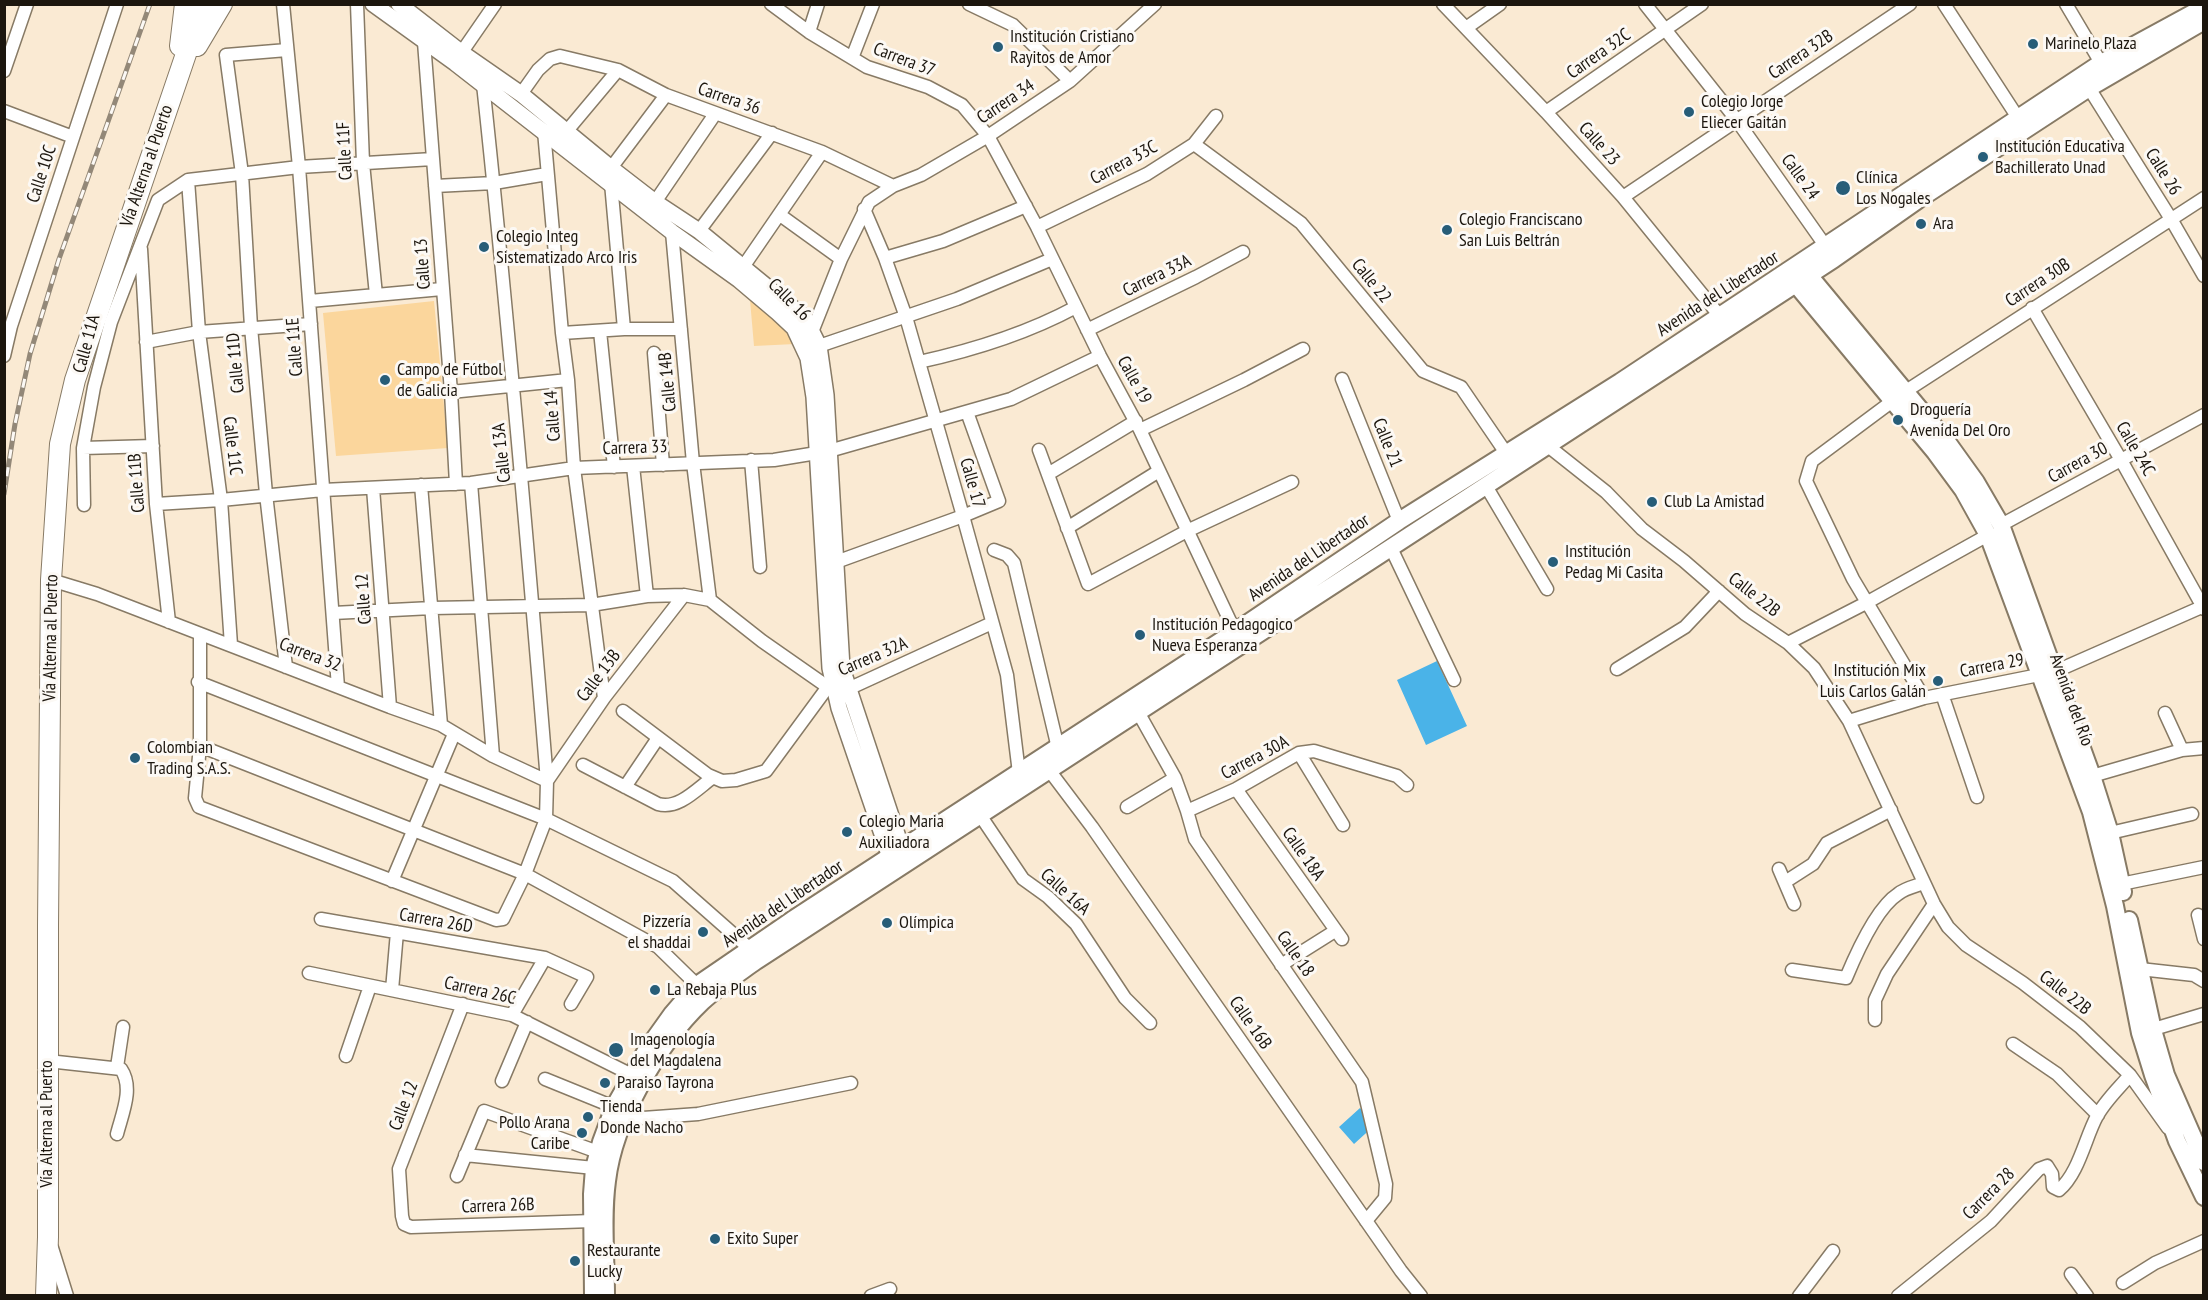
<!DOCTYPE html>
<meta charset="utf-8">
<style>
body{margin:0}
#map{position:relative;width:2208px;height:1300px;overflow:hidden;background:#faead3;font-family:"PT Sans Narrow",sans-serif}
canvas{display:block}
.frame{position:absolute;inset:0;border:6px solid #1c160e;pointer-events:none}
</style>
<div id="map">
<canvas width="2208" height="1300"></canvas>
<div class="frame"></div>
</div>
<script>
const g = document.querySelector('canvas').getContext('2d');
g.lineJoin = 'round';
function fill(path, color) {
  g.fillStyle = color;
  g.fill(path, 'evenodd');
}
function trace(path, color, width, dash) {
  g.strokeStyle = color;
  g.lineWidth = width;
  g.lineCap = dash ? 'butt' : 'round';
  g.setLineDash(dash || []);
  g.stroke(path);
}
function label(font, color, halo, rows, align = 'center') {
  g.font = font + ' "PT Sans Narrow",sans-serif';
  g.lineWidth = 6;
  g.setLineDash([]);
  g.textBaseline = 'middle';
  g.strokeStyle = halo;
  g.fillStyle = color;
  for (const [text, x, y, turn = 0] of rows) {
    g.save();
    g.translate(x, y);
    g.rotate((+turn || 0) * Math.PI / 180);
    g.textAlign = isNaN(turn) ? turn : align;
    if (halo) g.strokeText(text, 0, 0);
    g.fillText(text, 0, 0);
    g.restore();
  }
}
const green = new Path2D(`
 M750 300C768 302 788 328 795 344L754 346Z
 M434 301 448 448 336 456 323 313Z`);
const water = new Path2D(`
 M1437 661 1467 726 1426 745 1397 680Z
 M1360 1108 1376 1124 1354 1144 1339 1127Z`);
const minor = new Path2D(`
 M283 4 299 167 338 687
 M357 4 363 163 376 295
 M771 4 809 32 867 67 928 87 962 105 988 136 1037 227 1100 356 1140 430 1238 638
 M969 4 1013 25 1070 81
 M1443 4 1546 112 1623 197 1719 315
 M1645 4 1736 119 1829 251
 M1944 4 2022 124
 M2066 4 2101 63
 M1466 28 1500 4
 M809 32 818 4
 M424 42 451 392 456 484
 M852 58 873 4
 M457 59 495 4
 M4 71 27 4
 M2089 88 2171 219 2204 276
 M521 94 538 70 550 59 560 56 618 70 666 95 822 152 893 186
 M4 111 73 137
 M1546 112 1702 4
 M544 131 562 333 568 380 574 468 604 698
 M566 132 618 70
 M1194 144 1301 223 1423 371 1461 387 1506 453
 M611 168 666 95
 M188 180 199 332 221 500 231 645
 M611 183 624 329
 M435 186 494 183 547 174
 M1623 197 1910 4
 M655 202 715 114
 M864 209 885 258 906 317 963 516 1007 675 1019 773
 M780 215 841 259
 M1037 227 1147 174 1194 144 1216 116
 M699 231 772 133
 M672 232 693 463 710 600
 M141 249 156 504 169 622
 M885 258 943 241 1026 206
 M743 267 822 152
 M310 301 442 289
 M2032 308 2121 460 2204 609
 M1087 330 1196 277 1243 252
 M600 331 614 467
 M812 332 841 259 869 202 893 186 921 175 988 136 1070 81 1155 4
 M562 333 624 329H681
 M146 342 199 332 311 324
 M819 346 957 299 1052 259
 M654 353 663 465
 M4 356 11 326 117 4
 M919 362C974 350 1026 334 1076 307
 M1342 379 1399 521
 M451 392 568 380
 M1140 430 1244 380 1303 349
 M1548 446 1606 492 1642 529 1684 561 1745 614 1788 643 1814 668 1849 721 1934 904 1948 927 1966 945 2023 983 2080 1027 2130 1075 2168 1128
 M83 448 153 446
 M1039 450 1088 584 1187 531 1292 482
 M751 460 760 567
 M633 466 647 596
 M1048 474 1136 421
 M471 483 493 756
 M421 485 441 725
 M1486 486 1547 589
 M373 488 390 707
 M156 504 221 500 323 490 471 483 574 468 774 460 829 451 1011 399 1100 356
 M84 505 83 448 94 387 111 322 158 200 188 180 299 167 433 159
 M2001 525 2204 415
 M1067 528 1159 471
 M1391 548 1454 680
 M994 550 1007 555 1014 563 1058 748
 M836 562 963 516 999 501 967 412
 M51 580 97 594 390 707 441 725 493 756 547 781
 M333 613 432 608 591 605 647 596 684 595 710 600 762 641 835 692 848 689 992 623
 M200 634V746L195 798 199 807 496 920 503 919 525 874 546 819 547 781C528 549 508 316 483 84
 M1788 643 1866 603 1988 535
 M286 667 266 494 251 327 242 174 226 55 287 50
 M1617 669 1685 627 1719 591
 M198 682 546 819 673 881 749 948
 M1942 694 1977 797
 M1924 698 1853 579 1806 481 1812 461 1906 391 2204 198
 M623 711 708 775 722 781 736 780 766 771 827 688
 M1138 712 1175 778 1187 811 1195 839 1362 1082 1386 1184 1385 1198 1366 1221
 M2165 713 2182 750
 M1849 721 1924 698 2054 672 2204 606
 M200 746 525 874 658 947 697 985
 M1299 753 1343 825
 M583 765 658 804C678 810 697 789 712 778
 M1049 770 1092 827 1401 1271 1421 1296
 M2092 776 2182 750 2204 748
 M547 781 604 698 684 595
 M625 787 658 738
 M1236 789 1342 939
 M1127 807 1175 778
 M1187 811 1236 789 1299 753 1314 751 1397 776 1407 785
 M980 815 1023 879 1048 897 1076 924 1125 998 1150 1023
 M2110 833 2192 814
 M1779 869 1794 904
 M392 881 454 734
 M1785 882 1813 864 1827 843 1891 810
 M2121 884 2204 867
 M2198 915 2204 939
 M321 919 545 958 587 977 571 1004
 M1281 965 1335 931
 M2140 969 2194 975 2204 981
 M1792 970 1846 978C1856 954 1876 908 1898 894 1905 888 1916 886 1924 883
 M309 973 512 1015 632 1075
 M392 990 397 932
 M463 1004 399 1169 402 1216 404 1224 411 1227 593 1221
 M512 1015 545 958
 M1875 1020V1000L1887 974 1934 904
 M2147 1031 2204 1014
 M2013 1044 2057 1074 2098 1115
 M346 1056 370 986
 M48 1061 121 1069C134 1088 122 1114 117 1134
 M117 1067 123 1027
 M545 1079 614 1107
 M502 1081 527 1022
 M626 1113 643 1118 698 1114 851 1083
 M465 1155 594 1168
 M457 1176 484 1111 598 1152
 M52 1248 67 1296
 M2071 1274 2087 1296
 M2123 1283 2155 1263 2204 1241
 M871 1296 890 1289
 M1799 1296 1833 1251
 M1898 1296 1991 1221 2039 1169 2047 1166 2052 1174 2053 1187 2059 1190C2079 1173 2085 1138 2097 1116 2105 1101 2119 1088 2130 1075`);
const tertiary = new Path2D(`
 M373 4 455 63 672 232 739 280 778 313 794 328 808 358 814 397 830 668 839 708 893 866
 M399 4 462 53 521 94 611 168 655 202 699 231 805 318 819 346 826 395 842 668 905 858`);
const secondary = new Path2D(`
 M1803 268 1948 443 1976 482 2001 525 2092 776 2110 833 2123 892
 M1789 276 1935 452 1963 490 1988 535 2091 812 2115 906 2140 1033 2153 1075 2177 1141 2204 1197
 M2129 920 2153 1030 2166 1075 2204 1162
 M593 1296 592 1194 594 1168 601 1142 614 1107 647 1049 672 1014 697 985 792 920 1236 631 1399 521 1620 382 2101 63 2204 7
 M606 1296C606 1259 602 1217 607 1181 614 1121 658 1044 702 1002 718 987 738 974 756 961L1834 259 1918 200 2089 88 2204 21`);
const primary = new Path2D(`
 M180 46 185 4
 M197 46 222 4
 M46 1296 48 1237V925L51 580 60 444 75 380 203 4`);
const rail = new Path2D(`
 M4 494 15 424 30 354 59 259 150 4`);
const markers = [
 [2033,44,6,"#275d78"],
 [998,47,6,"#275d78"],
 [1689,112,6,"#275d78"],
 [1983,157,6,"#275d78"],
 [1843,188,8,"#275d78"],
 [1921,224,6,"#275d78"],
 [1447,230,6,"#275d78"],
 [484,247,6,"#275d78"],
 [385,380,6,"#275d78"],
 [1898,420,6,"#275d78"],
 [1652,502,6,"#275d78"],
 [1553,562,6,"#275d78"],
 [1140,635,6,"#275d78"],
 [1938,681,6,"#275d78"],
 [135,758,6,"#275d78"],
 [847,832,6,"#275d78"],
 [887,923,6,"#275d78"],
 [703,932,6,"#275d78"],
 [655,990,6,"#275d78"],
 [616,1050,8,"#275d78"],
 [605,1083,6,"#275d78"],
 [588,1117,6,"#275d78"],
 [582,1133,6,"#275d78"],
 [715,1239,6,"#275d78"],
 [575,1261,6,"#275d78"]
];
const poiNames = [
 ["Institución Cristiano",1010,37],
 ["Rayitos de Amor",1010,58],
 ["Marinelo Plaza",2045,44],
 ["Colegio Jorge",1701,102],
 ["Eliecer Gaitán",1701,123],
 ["Institución Educativa",1995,147],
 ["Bachillerato Unad",1995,168],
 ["Clínica",1856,178],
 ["Los Nogales",1856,199],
 ["Colegio Franciscano",1459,220],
 ["San Luis Beltrán",1459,241],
 ["Ara",1933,224],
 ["Colegio Integ",496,237],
 ["Sistematizado Arco Iris",496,258],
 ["Campo de Fútbol",397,370],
 ["de Galicia",397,391],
 ["Droguería",1910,410],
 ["Avenida Del Oro",1910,431],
 ["Club La Amistad",1664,502],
 ["Institución",1565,552],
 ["Pedag Mi Casita",1565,573],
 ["Institución Pedagogico",1152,625],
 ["Nueva Esperanza",1152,646],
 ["Institución Mix",1926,671,"right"],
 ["Luis Carlos Galán",1926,692,"right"],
 ["Colombian",147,748],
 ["Trading S.A.S.",147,769],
 ["Colegio Maria",859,822],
 ["Auxiliadora",859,843],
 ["Pizzería",691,922,"right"],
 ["el shaddai",691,943,"right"],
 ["Olímpica",899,923],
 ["La Rebaja Plus",667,990],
 ["Imagenología",630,1040],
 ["del Magdalena",630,1061],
 ["Paraiso Tayrona",617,1083],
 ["Tienda",600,1107],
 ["Donde Nacho",600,1128],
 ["Pollo Arana",570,1123,"right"],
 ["Caribe",570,1144,"right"],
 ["Exito Super",727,1239],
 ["Restaurante",587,1251],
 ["Lucky",587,1272]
];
const streetNames = [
 ["Carrera 32C",1599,54,-35],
 ["Carrera 32B",1801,55,-34],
 ["Carrera 37",904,60,21],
 ["Carrera 36",729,99,19],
 ["Carrera 34",1006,102,-34],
 ["Calle 23",1599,144,48],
 ["Calle 11F",345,151,-93],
 ["Carrera 33C",1124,163,-28],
 ["Vía Alterna al Puerto",147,166,-71],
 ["Calle 26",2163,172,58],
 ["Calle 10C",42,174,-72],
 ["Calle 24",1800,177,54],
 ["Calle 13",423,264,-94],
 ["Carrera 33A",1157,276,-26],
 ["Calle 22",1371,281,51],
 ["Carrera 30B",2038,283,-33],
 ["Avenida del Libertador",1718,294,-33],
 ["Calle 16",789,300,45],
 ["Calle 11A",87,344,-75],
 ["Calle 11E",295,347,-94],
 ["Calle 11D",236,363,-95],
 ["Calle 19",1134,380,61],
 ["Calle 14B",668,382,-95],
 ["Calle 14",553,416,-94],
 ["Calle 21",1387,443,68],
 ["Calle 11C",232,446,83],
 ["Carrera 33",635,448,-2],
 ["Calle 24C",2135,449,60],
 ["Calle 13A",502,453,-96],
 ["Carrera 30",2078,463,-29],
 ["Calle 11B",137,483,-94],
 ["Calle 17",972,483,74],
 ["Avenida del Libertador",1309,558,-34],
 ["Calle 22B",1754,595,38],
 ["Calle 12",364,599,-94],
 ["Vía Alterna al Puerto",51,638,-89],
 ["Carrera 32",310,655,21],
 ["Carrera 32A",873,657,-23],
 ["Carrera 29",1992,666,-11],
 ["Calle 13B",599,676,-53],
 ["Avenida del Río",2071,700,70],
 ["Carrera 30A",1255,758,-28],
 ["Calle 18A",1303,854,55],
 ["Calle 16A",1065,892,42],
 ["Avenida del Libertador",783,904,-34],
 ["Carrera 26D",436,921,10],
 ["Calle 18",1295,954,55],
 ["Carrera 26C",480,991,13],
 ["Calle 22B",2065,993,38],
 ["Calle 16B",1250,1023,55],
 ["Calle 12",404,1106,-69],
 ["Vía Alterna al Puerto",47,1124,-90],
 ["Carrera 28",1989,1194,-45],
 ["Carrera 26B",498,1206,-2]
];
fill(green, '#fbd69c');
fill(water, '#4ab3e8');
trace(minor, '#877a65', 15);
trace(tertiary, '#877a65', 18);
trace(secondary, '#877a65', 20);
trace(primary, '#877a65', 22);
trace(minor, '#fff', 12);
trace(tertiary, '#fff', 15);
trace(secondary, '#fff', 16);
trace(primary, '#fff', 20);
trace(rail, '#938878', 5);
trace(rail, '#fcf9f5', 3, [9]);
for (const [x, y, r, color] of markers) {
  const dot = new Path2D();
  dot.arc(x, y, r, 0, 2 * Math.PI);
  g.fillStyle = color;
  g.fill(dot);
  trace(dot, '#fcf9f5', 2);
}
label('18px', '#1c160e', '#fcf9f5', poiNames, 'left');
label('18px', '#1c160e', '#fcf9f5', streetNames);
</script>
